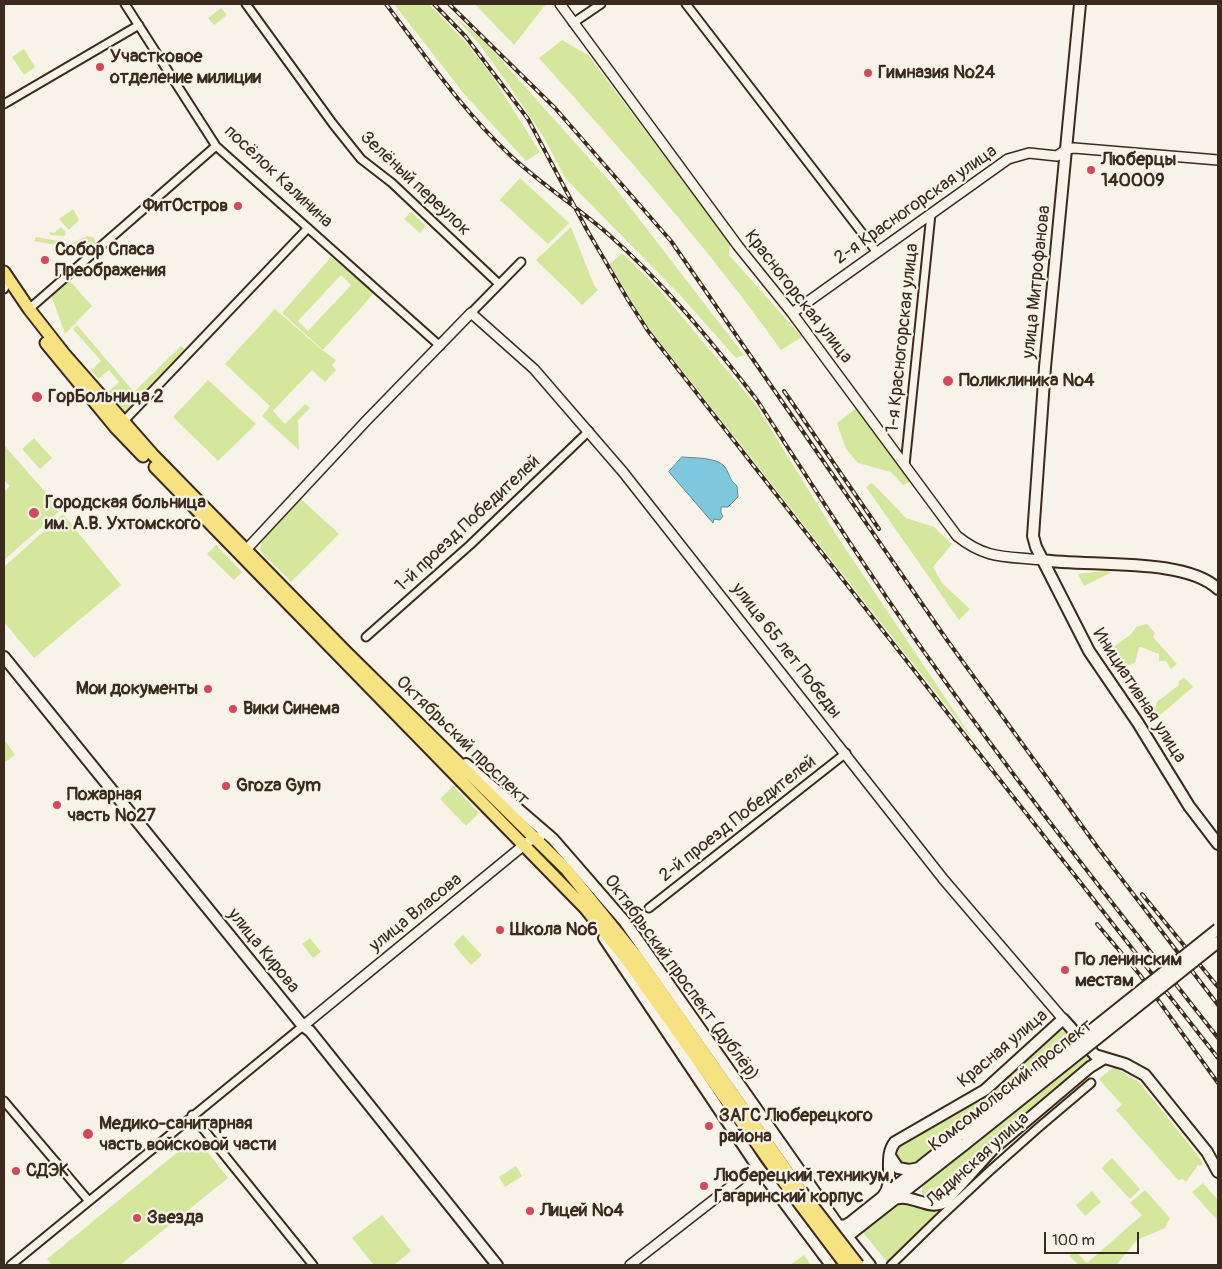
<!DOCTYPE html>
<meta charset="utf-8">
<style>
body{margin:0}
#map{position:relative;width:1222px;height:1269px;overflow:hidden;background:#f7f3e8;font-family:Pangolin,sans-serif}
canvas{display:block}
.frame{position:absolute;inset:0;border:5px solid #3b2a1e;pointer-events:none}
.scale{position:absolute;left:1044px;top:1232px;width:95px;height:22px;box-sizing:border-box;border:2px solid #3b2a1e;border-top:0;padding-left:6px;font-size:15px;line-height:18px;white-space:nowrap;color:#3b2a1e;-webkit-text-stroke:4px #f7f3e8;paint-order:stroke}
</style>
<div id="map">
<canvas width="1222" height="1269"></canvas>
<div class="frame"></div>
<div class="scale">100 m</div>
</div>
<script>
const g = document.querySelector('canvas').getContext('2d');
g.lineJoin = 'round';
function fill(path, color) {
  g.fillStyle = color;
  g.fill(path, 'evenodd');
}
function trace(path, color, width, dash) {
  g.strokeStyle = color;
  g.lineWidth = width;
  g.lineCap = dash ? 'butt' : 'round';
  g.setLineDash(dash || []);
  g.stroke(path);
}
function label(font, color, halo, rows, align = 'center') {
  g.font = font + ' Pangolin,sans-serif';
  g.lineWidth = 4.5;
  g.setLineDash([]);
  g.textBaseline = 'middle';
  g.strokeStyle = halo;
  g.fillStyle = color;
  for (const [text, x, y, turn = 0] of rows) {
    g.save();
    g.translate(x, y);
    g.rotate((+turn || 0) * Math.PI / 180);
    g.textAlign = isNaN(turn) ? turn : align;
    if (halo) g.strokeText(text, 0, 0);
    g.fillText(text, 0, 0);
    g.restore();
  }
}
const green = new Path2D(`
 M394 4H429L468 45 494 79 540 152 526 161 465 95Z
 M475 4H546L514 45Z
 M221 8 227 15 214 25 208 18Z
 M454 16 483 40 613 185 744 355 736 358 680 295 566 179 543 136 510 87 478 42Z
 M562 40 588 55 730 243 729 255 802 337 781 350C708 247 623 152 539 58Z
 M24 49 35 67 24 75 12 57Z
 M520 178 569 223 548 244 500 200Z
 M73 209 79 220 69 230 59 219Z
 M411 212 426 226 420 233 404 219Z
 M61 227 66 232 65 236 50 235V232L54 233Z
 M571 227 594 285 598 290 582 305 536 260Z
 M87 236 93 237 96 242 87 250 70 249V244Z
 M36 237 64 242 63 256H61V246L34 241Z
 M622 253 656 286 756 405 835 533 975 742 645 323 610 264Z
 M331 257 374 293 323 350 282 313ZM341 275 351 285 308 331 298 321Z
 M69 280 92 306 65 334 51 295Z
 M275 309 322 350 336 360 332 365 336 370 325 382 312 370 273 411 285 424 305 404 310 408 298 420 299 450 262 416 270 406 225 364Z
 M77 325 134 392 181 346 188 352 128 415 108 392 119 382 109 370 98 379 91 370 101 361 73 329Z
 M208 380 256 424 218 461 173 417Z
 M858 407 914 480 903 485 891 472 858 463 846 449 837 423Z
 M34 438 52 458 40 469 22 449Z
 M4 445 61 510 4 560V492L10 486 4 480Z
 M872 483 906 518 934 527 952 544 933 567 942 583 970 609 959 620 866 487Z
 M300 498 339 534 291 582 260 551 262 541Z
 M63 514 121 585 34 658 4 622V567Z
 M216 545 242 572 234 580 207 554Z
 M1105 571 1112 572 1084 586 1078 574Z
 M1147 624 1155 633 1153 637 1177 664 1171 669 1166 661H1159V654L1141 647H1139L1135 663C1123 667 1114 666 1105 658 1111 643 1129 641 1136 627Z
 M1184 677 1193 687 1152 722 1150 716 1158 701 1179 685 1178 682Z
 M1130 679 1148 704 1142 710 1122 680Z
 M4 739 15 755 4 763Z
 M453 786 479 813 466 826 440 799Z
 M463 935 482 955 471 965 453 944Z
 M310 938 321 952 313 958 302 944Z
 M1062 1031C1074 1034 1091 1051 1087 1064L946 1196 938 1201 927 1200 922 1195V1184L968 1145 970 1149 1055 1081 1040 1061 955 1128 957 1131 918 1164 909 1167 894 1160 896 1147 967 1105 1055 1033Z
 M1114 1067 1139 1082 1199 1157 1203 1163 1201 1166 1198 1165 1186 1182 1183 1179 1178 1180 1116 1110 1122 1105 1099 1079Z
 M196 1137 228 1178 120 1265H52L47 1259Z
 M1112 1158 1140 1189 1130 1199 1101 1168Z
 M516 1166 522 1176 505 1187 499 1177Z
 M1203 1183 1218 1200V1221L1192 1192Z
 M1145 1190 1170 1218 1165 1228 1137 1240 1116 1265H1079L1069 1256 1075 1251 1087 1263 1142 1215 1130 1203Z
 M1092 1191 1101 1202 1085 1216 1076 1205Z
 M898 1202 935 1209 936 1213 888 1263 861 1230Z
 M382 1215 411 1251 394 1265H374L352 1238Z
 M804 1255 811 1265H790Z`);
const water = new Path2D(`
 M682 457C693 458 718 457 725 467 730 474 729 480 737 486L738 497 728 507H721V513L723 516 720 520 714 519 713 523 669 472Z`);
const minor = new Path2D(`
 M125 4 216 146 440 346
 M246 4 333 124 361 159 392 183 499 284
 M686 4 876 251
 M573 23 601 4
 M4 104 139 25
 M4 289 5 287
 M29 309 216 146
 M471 313 521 262
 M123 422 308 228
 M905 465 931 214
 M366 637 470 545 589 431
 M649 908 846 753
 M4 1101 88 1200
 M192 1115 313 1265
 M11 1265 303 1026
 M891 1265C955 1201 1021 1141 1091 1083`);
const tertiary = new Path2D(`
 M560 4 738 246 792 313 957 536C987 560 1006 556 1042 560
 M792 313 1008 159 1029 153 1057 156 1067 149 1074 148 1218 160
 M243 553 366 421 471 313 534 369 623 472 944 880 1063 1019
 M303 1026 524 845 535 837H540
 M630 1265 757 1166`);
const secondary = new Path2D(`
 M1080 4 1045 367 1033 536 1036 547 1089 651 1138 723 1189 806 1218 844
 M1042 560C1089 567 1185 557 1218 589
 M4 657 303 1026 310 1031 497 1265
 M466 764 553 839 625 922 838 1225 870 1265
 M604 938 757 1166 831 1265
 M890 1156 898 1168 909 1170 919 1168
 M883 1196C896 1181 882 1158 895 1142L985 1090 1063 1019 1095 1055 1125 1064 1145 1075 1207 1152 1218 1172
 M891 1201C910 1190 927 1212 945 1202L993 1149 1090 1067 1103 1059
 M838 1225 844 1226 851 1222 960 1135
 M844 1239 965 1144`);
const primary = new Path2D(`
 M4 272 29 309 65 355 152 454 347 653 566 869 637 957 801 1191
 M46 343 116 428 143 456
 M155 467 586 909 627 960 794 1196`);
const rail = new Path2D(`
 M386 4C425 56 463 111 511 156 541 184 577 207 608 234 664 283 712 342 757 400 816 491 874 582 937 670 1027 796 1123 917 1218 1038
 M434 4 466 37 528 119 587 230 628 300 648 331 1218 1058
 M449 4 555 108 671 241 947 640 1098 848 1218 1005
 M784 391 879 529
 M1142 894 1218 987
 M1097 924 1140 975 1218 1083`);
const secondaryBridge = new Path2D(`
 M960 1135 1218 929
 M965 1144 1218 942`);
const primaryBridge = new Path2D(`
 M801 1191 858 1265
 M794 1196 846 1265`);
const markers = [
 [100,67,5,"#d1495b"],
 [868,73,5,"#d1495b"],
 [1091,170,5,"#d1495b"],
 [238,206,5,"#d1495b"],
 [45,260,5,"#d1495b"],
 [948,381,6,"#d1495b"],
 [37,397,6,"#d1495b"],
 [34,513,6,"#d1495b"],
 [208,689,5,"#d1495b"],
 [233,709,5,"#d1495b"],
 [226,786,5,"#d1495b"],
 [57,805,5,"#d1495b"],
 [500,930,5,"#d1495b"],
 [1065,970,5,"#d1495b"],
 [709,1126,5,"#d1495b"],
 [88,1134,6,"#d1495b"],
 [16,1171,5,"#d1495b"],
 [704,1186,5,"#d1495b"],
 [530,1211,5,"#d1495b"],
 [137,1218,5,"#d1495b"]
];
const poiNames = [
 ["Участковое",110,57],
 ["отделение милиции",110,78],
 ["Гимназия №24",878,73],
 ["Люберцы",1101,160],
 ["140009",1101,181],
 ["ФитОстров",228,206,"right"],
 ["Собор Спаса",55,250],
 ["Преображения",55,271],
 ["Поликлиника №4",959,381],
 ["ГорБольница 2",48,397],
 ["Городская больница",45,503],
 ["им. А.В. Ухтомского",45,524],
 ["Мои документы",198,689,"right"],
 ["Вики Синема",243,709],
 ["Groza Gym",236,786],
 ["Пожарная",67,795],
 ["часть №27",67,816],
 ["Школа №6",510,930],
 ["По ленинским",1075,960],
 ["местам",1075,981],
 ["ЗАГС Люберецкого",719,1116],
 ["района",719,1137],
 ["Медико-санитарная",99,1124],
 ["часть войсковой части",99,1145],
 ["СДЭК",26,1171],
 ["Люберецкий техникум,",714,1176],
 ["Гагаринский корпус",714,1197],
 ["Лицей №4",540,1211],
 ["Звезда",147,1218]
];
const streetNames = [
 ["посёлок Калинина",278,177,43],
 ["Зелёный переулок",415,184,43],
 ["2-я Красногорская улица",916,205,-35],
 ["улица Митрофанова",1037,282,-84],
 ["Красногорская улица",798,297,52],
 ["1-я Красногорская улица",903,338,-84],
 ["1-й проезд Победителей",468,524,-43],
 ["улица 65 лет Победы",786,651,52],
 ["Инициативная улица",1139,696,57],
 ["Октябрьский проспект",462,741,44],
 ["2-й проезд Победителей",738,819,-38],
 ["улица Власова",416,913,-39],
 ["улица Кирова",263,951,51],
 ["Октябрьский проспект (дублёр)",681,978,54],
 ["Красная улица",1003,1049,-40],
 ["Комсомольский проспект",1011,1086,-38],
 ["Лядинская улица",978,1160,-42]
];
fill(green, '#d4e79c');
fill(water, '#7ec8de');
trace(water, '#638991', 1);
trace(minor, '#3b2a1e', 11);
trace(tertiary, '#3b2a1e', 12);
trace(secondary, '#3b2a1e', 14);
trace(primary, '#3b2a1e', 15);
trace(minor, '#f7f3e8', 7);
trace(tertiary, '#f7f3e8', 9);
trace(secondary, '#f7f3e8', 10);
trace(primary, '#f7e281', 11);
trace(rail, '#3b2a1e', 4);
trace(rail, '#f7f3e8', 2, [5.5]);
trace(secondaryBridge, '#3b2a1e', 14, []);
trace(primaryBridge, '#3b2a1e', 15, []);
trace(secondaryBridge, '#f7f3e8', 10);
trace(primaryBridge, '#f7e281', 11);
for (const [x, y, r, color] of markers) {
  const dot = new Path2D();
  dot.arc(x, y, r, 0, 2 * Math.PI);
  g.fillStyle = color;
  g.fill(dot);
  trace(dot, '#f7f3e8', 2);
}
label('bold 18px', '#3b2a1e', '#f7f3e8', poiNames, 'left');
label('18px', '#3b2a1e', '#f7f3e8', streetNames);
</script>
